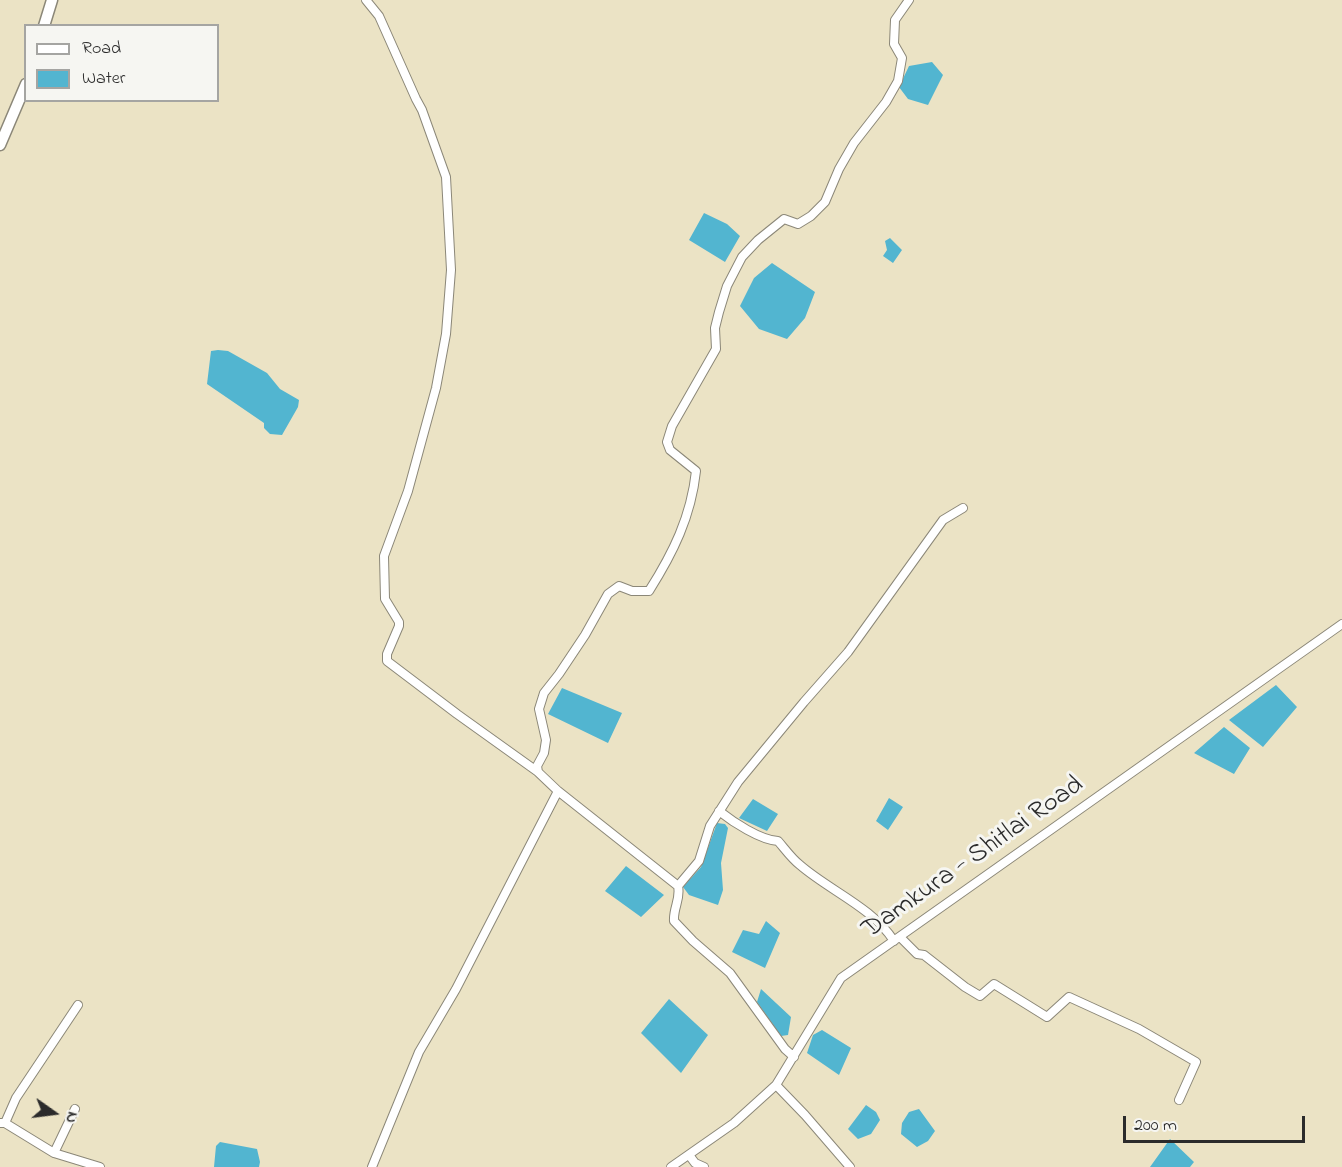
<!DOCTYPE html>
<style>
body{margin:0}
#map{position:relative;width:1342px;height:1167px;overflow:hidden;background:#ebe3c5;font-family:"Indie Flower",sans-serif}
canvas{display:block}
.legend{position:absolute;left:24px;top:24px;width:195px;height:78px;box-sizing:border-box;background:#f6f6f2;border:2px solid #a5a5a2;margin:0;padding:8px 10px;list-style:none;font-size:18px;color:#2b2b2b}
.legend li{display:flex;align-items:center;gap:12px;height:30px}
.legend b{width:30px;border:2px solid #a5a5a2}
.north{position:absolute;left:24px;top:1083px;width:60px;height:60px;-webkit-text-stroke:4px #f6f6f2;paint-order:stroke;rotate:104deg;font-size:16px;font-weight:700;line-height:24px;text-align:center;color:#2b2b2b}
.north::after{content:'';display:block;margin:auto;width:21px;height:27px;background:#2b2b2b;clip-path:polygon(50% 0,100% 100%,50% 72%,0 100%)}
.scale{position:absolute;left:1123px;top:1116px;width:182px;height:27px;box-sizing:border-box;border:3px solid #2b2b2b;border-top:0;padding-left:8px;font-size:18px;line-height:21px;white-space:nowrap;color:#2b2b2b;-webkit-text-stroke:4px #f6f6f2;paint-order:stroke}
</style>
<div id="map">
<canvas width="1342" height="1167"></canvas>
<ul class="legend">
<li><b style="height:8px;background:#fff"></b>Road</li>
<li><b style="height:16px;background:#52b5d0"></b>Water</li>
</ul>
<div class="north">N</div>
<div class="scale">200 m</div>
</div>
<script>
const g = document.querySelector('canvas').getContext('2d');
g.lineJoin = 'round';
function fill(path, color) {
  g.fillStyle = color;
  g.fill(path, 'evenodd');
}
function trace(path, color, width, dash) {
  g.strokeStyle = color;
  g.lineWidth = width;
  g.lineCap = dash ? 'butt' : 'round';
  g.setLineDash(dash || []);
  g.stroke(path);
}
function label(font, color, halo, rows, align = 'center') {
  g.font = font + ' "Indie Flower",sans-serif';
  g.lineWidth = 6;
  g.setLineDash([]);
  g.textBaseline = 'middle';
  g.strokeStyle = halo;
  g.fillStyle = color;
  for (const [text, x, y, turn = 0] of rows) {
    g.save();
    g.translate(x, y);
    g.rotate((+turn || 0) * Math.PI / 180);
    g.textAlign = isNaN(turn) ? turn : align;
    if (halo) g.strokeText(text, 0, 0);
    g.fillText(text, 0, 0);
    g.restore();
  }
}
const water = new Path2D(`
 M932 62 943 75 928 105 908 99 899 87 909 66Z
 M704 213 727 224 740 236 725 262 689 240Z
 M890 238 902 250 893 263 883 256 887 250 885 241Z
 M772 263 815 292 805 318 787 339 759 329 740 306 754 278Z
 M218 350 228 351 267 373 280 389 299 400 298 407 282 435 270 434 264 428V423L207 384 211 351Z
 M1276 685 1297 707 1263 747 1229 720Z
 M562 688 622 713 608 743 548 714Z
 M1224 727 1250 748 1234 774 1194 753Z
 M889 798 903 807 888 830 876 821Z
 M753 799 778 814 767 831 739 818Z
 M717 823 725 824 728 828 721 863 723 890 718 905 689 895 683 887 701 867Z
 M626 866 664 895 641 917 605 891Z
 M766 921 780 933 765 968 732 952 743 930 759 934Z
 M761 989 791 1017 788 1035 781 1036 757 1002Z
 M669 999 708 1035 681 1073 641 1033Z
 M822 1030 851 1048 839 1075 807 1053 813 1035Z
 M866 1105 876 1112 880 1120 871 1134 858 1139 848 1129Z
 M919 1109 935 1131 928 1141 917 1147 901 1134 902 1123 909 1112Z
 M1170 1139 1194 1162 1190 1167H1150Z
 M220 1142 257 1149 260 1162 259 1167H214L216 1146Z`);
const minor = new Path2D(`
 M366 0 379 16 416 99 422 110 446 177 451 270 446 334 436 388 408 491 384 556 385 599 399 622V626L387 654V661L457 714 538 772
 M719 811C733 822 760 840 778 841 785 849 792 859 800 865 830 891 872 907 894 941
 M678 886 699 861 710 826 738 782 804 702 848 652 943 520 963 508
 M900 937 917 954 924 955 965 987 980 996 994 984 1047 1017 1069 997 1139 1029 1196 1062 1179 1100
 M794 1057 785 1049 730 973 693 941 674 921C673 908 681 899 678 886L558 791 538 772 537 766 544 753 546 740 539 709 544 693 559 674 585 635 608 594 619 586 632 591H649C673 553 691 517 696 471L670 450 667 442 672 426 716 349 715 328 719 312 727 286 742 257 758 240 784 219 798 224 811 216 825 202 839 169 854 143 886 102 898 81 902 58 894 44 895 20 909 0
 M776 1085 805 1115 850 1167
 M1 1123H5L54 1153 100 1167
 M5 1123 16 1098 78 1005
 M54 1153 75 1109
 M689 1155 695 1163 704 1167
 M372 1167 419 1052 456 989 558 791
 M671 1167 734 1123 776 1085 841 978 1342 624`);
const highway = new Path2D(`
 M44 26 52 0
 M0 145 26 84`);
const streetNames = [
 ["Damkura - Shitlai Road",974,859,-35]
];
fill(water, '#52b5d0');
trace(minor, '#8b8778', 10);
trace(highway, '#8b8778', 13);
trace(minor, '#fff', 8);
trace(highway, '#fff', 10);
label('27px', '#2b2b2b', '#f6f6f2', streetNames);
</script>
